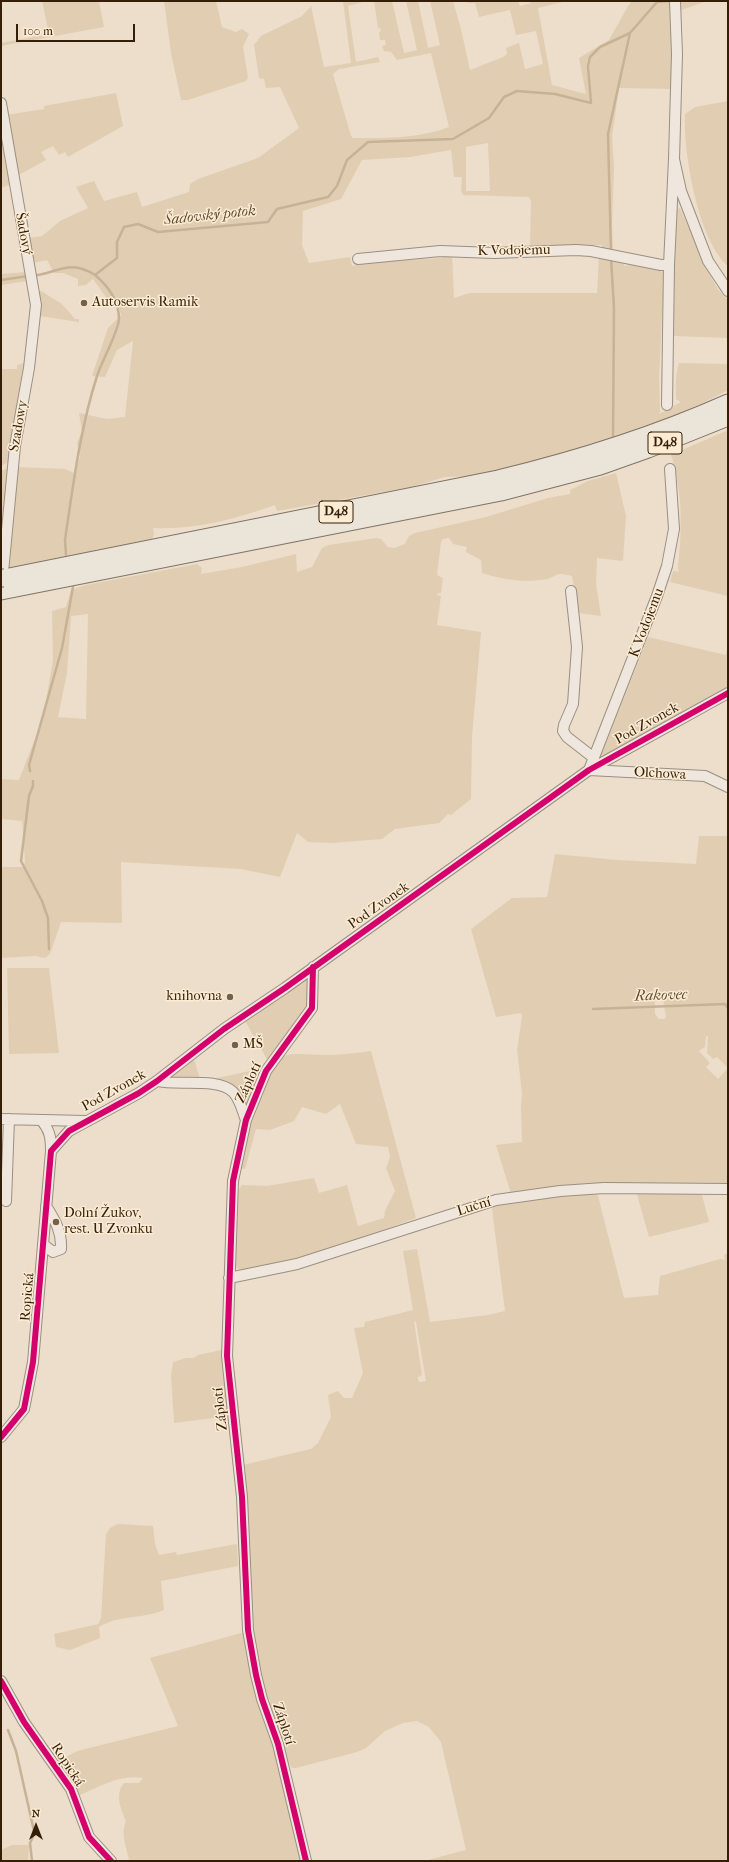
<!DOCTYPE html>
<meta charset="utf-8">
<style>
body{margin:0}
#map{position:relative;width:729px;height:1862px;overflow:hidden;background:#ecdecb;font-family:"IM FELL French Canon",serif}
canvas{display:block}
.frame{position:absolute;inset:0;border:2px solid #341e08;pointer-events:none}
.north{position:absolute;left:16px;top:1806px;width:40px;height:40px;-webkit-text-stroke:3px #fcecd4;paint-order:stroke;rotate:0deg;font-size:11px;font-weight:700;line-height:16px;text-align:center;color:#341e08}
.north::after{content:'';display:block;margin:auto;width:14px;height:18px;background:#341e08;clip-path:polygon(50% 0,100% 100%,50% 72%,0 100%)}
.scale{position:absolute;left:16px;top:24px;width:119px;height:18px;box-sizing:border-box;border:2px solid #341e08;border-top:0;padding-left:5px;font-size:12px;line-height:14px;white-space:nowrap;color:#341e08;-webkit-text-stroke:3px #fcecd4;paint-order:stroke}
</style>
<div id="map">
<canvas width="729" height="1862"></canvas>
<div class="frame"></div>
<div class="north">N</div>
<div class="scale">100 m</div>
</div>
<script>
const g = document.querySelector('canvas').getContext('2d');
g.lineJoin = 'round';
function fill(path, color) {
  g.fillStyle = color;
  g.fill(path, 'evenodd');
}
function trace(path, color, width, dash) {
  g.strokeStyle = color;
  g.lineWidth = width;
  g.lineCap = dash ? 'butt' : 'round';
  g.setLineDash(dash || []);
  g.stroke(path);
}
function label(font, color, halo, rows, align = 'center') {
  g.font = font + ' "IM FELL French Canon",serif';
  g.lineWidth = 3;
  g.setLineDash([]);
  g.textBaseline = 'middle';
  g.strokeStyle = halo;
  g.fillStyle = color;
  for (const [text, x, y, turn = 0] of rows) {
    g.save();
    g.translate(x, y);
    g.rotate((+turn || 0) * Math.PI / 180);
    g.textAlign = isNaN(turn) ? turn : align;
    if (halo) g.strokeText(text, 0, 0);
    g.fillText(text, 0, 0);
    g.restore();
  }
}
const green = new Path2D(`
 M42 1H99L104 27 1 46V43L49 34Z
 M164 1H216L222 27 236 32 242 29 249 34 243 47 248 78 246 81 188 100H181L171 53Z
 M343 1H366L348 6 356 62 378 57 380 62 339 69 333 74 351 136 353 138C385 138 418 139 449 127L431 53 397 60 391 52 384 51 382 46 386 45 385 40H380L379 32 381 31 380 28H378L374 1H392L404 53 417 50 406 1H418L428 48 440 45 430 1H453L461 29 470 70 503 57 507 54 506 48 519 43 525 69 543 64 536 31 516 35 510 10 479 17 475 3H468L466 1H518L520 6 531 3 530 1H567L538 8 552 85 586 94 579 58 609 40 628 6 632 1H670L673 50 672 89 619 88 612 136 614 168 612 225 613 252 602 250V245H530L531 201 529 197 463 195 461 190 462 177H454L451 150 410 157 362 160 341 199 303 211 302 245 309 263 350 257 352 266 372 262 441 258 452 253 454 298 470 293H597L599 256 623 261 624 266 633 264 661 270 664 275 659 379 660 410 659 414 681 402 676 399C676 386 675 375 679 363L728 364V390L703 403 660 422 607 440 532 462 471 476 445 477 411 487 277 511 275 505C236 519 195 530 153 528L154 534 152 540 7 568 17 467 65 469 74 473 80 457 77 443 82 431 79 413 107 419 125 417 133 341 117 350 105 377 92 376 108 328 121 315 117 302 113 307 93 279 86 285 78 286V279L63 273H54L47 260 32 263 29 238 42 236 60 221 88 208 76 187 94 181 104 201 137 192 142 207 189 192 190 184 198 179 258 158 299 128 280 87 266 88 264 79 259 78 254 45 261 36 302 16 311 6 324 67 351 63ZM488 143 490 191H466V147Z
 M681 1H707L681 10Z
 M116 93 123 126 68 157 65 152 59 155 53 146 41 152 46 160 19 175 16 173 6 115 44 109V106Z
 M728 101V266C698 240 683 152 685 114L695 107Z
 M3 136 11 184 1 188V137Z
 M680 208 707 269 717 288 728 300V338L674 336 673 278 675 215 677 209Z
 M26 272 28 281 1 285V274Z
 M41 291 62 304 75 319H79V322L39 316 37 292Z
 M24 363 26 368 10 461 1 466V369H17V365Z
 M728 430V596L670 582 673 571 679 572 678 568C682 530 683 492 671 455Z
 M11 467 3 539H1V471Z
 M616 473 626 516 623 561 597 558 596 584 601 616 579 613 572 576C568 575 563 574 560 574 556 574 552 578 548 579 525 583 504 580 482 573L481 560 466 552 467 547 453 544 449 538 443 539 441 542 437 575 443 578 441 593H438L437 595 441 596 437 625 481 632 472 737 471 799 451 815 448 814 439 823 395 829 382 839 332 843 308 842 297 833 280 877 241 869 121 862 122 923 61 922 50 954 45 958 35 956 1 958V867H23L25 862 22 821 1 819V779L19 780 43 718 53 660 52 611 66 607 71 590 86 585 197 564 202 568 201 574 242 567 296 554 297 572 312 567 322 548 328 545 377 538 381 539 388 547 394 548 405 544 409 536 415 533 486 517 548 498 570 494V490L588 481ZM88 614 86 719 58 717 67 673 71 616Z
 M648 637 726 655 728 642V686L600 758Z
 M699 836H727L728 843V1068L717 1057 713 1059 707 1053 708 1036H706L705 1047 699 1051 710 1063 706 1067 718 1079 728 1068V1184L511 1194 496 1145 522 1142 521 1106 522 1093 517 1050 522 1016 521 1013 496 1017 471 929 512 898 547 897 555 854 617 860 696 864ZM661 997 663 999 666 1017 664 1019H659L655 1014V1001Z
 M7 968H49L59 1053 9 1054Z
 M307 977 309 978V1006L268 1061 245 1021Z
 M371 1051 416 1218 314 1255 242 1271 237 1268 234 1261 237 1192 242 1185 267 1186 314 1178 319 1193 347 1185 358 1226 384 1218 385 1211 395 1191 386 1168 390 1157 388 1147 356 1144 340 1104 326 1114 302 1107 294 1121 270 1130 256 1129 245 1169 239 1168C244 1147 263 1060 286 1055 298 1053 313 1055 325 1055 341 1055 356 1053 371 1051Z
 M194 1059 200 1079H168Z
 M259 1069 255 1086 247 1107 238 1091 208 1080Z
 M636 1191H701L709 1222 649 1237Z
 M597 1192 624 1298 658 1295 660 1276 720 1259 725 1260 724 1255 728 1253V1861H424L466 1850 441 1742 429 1727 417 1721 403 1723 385 1731 366 1748 357 1752 296 1768H292L289 1764 268 1703 271 1701 266 1699 251 1632 243 1465 311 1449 318 1443 331 1417 328 1395 338 1391 344 1398H352L363 1373 354 1328 364 1327 365 1322 413 1310 403 1251 417 1249 430 1322 488 1315 505 1311 492 1209 495 1204ZM414 1321 416 1322 426 1381 419 1382 418 1379V1377L422 1375Z
 M221 1350H223L229 1416 174 1423 171 1376 173 1362 186 1358H194L198 1355Z
 M118 1524 153 1526 155 1544 159 1555 176 1552 177 1555 236 1544 237 1545 238 1566 161 1581 164 1610C143 1619 118 1615 99 1627L100 1638 70 1650 56 1647 54 1634 98 1624 101 1618 106 1534 110 1528Z
 M245 1632 259 1703 281 1770 302 1861H129C127 1847 120 1835 126 1821 121 1809 114 1795 124 1783H139L143 1778C120 1774 99 1787 78 1796L57 1762 77 1751 178 1726 150 1658Z
 M12 1845H29L28 1861H1V1850Z`);
const stream = new Path2D(`
 M611 252 608 134 630 33
 M611 258 614 308 613 441
 M33 276C59 272 70 259 95 275L117 258V242L124 227 138 224 158 232 268 222 277 209 328 197 337 186 347 160 368 142 453 139 489 118 504 97 517 91 555 94 591 103 588 66 590 57 600 47 630 33 657 2 670 1
 M1 280 28 276
 M66 555 65 540C73 486 80 429 97 376 101 363 119 330 119 319 119 301 108 286 95 275
 M30 771 29 765 62 648 73 587
 M33 781V786L29 796 21 861 42 901 48 918 49 949
 M593 1009 725 1004 728 1008
 M8 1730 16 1751 34 1831
 M32 1861 30 1843 33 1837`);
const minor = new Path2D(`
 M675 1 677 54 674 159 681 191 708 261 728 291
 M1 103 36 305 29 368 15 446 3 572
 M358 259 440 251 494 253 576 250 591 251 661 265H669L674 159
 M667 405 669 265
 M670 469 674 529 667 566 657 596 589 770 705 776 728 787
 M571 591 577 647 573 704 564 725 563 731 567 737 594 758
 M157 1081C177 1086 218 1077 233 1092 240 1099 242 1110 246 1120
 M1 1119 85 1121
 M51 1151 69 1131 139 1093 157 1081 224 1029 285 988 589 770 728 693
 M6 1201 9 1119
 M44 1245 53 1252 61 1249C62 1232 55 1220 46 1206
 M229 1278 297 1264 496 1200 560 1191 604 1188 728 1189
 M1 1437 24 1409 33 1362 51 1151C51 1138 50 1130 41 1120
 M1 1681 24 1722 71 1789 89 1837 111 1861
 M306 1861 278 1744 262 1699 256 1675 248 1630 242 1497 227 1356 233 1181 246 1120 266 1071 312 1008 313 967`);
const motorway = new Path2D(`
 M4 578 498 479C577 460 654 436 728 403
 M1 591 501 492 600 466 648 449 728 417`);
const motorwayBridge = new Path2D(`
 M1 578H4`);
const cycleway = new Path2D(`
 M1 1437 24 1409 33 1362 51 1151 69 1131 139 1093 157 1081 224 1029 285 988 589 770 728 693
 M1 1681 24 1722 71 1789 89 1837 111 1861
 M306 1861 278 1744 262 1699 256 1675 248 1630 242 1497 227 1356 233 1181 246 1120 266 1071 312 1008 313 967`);
const markers = [
 [84,303,4,"#74614c"],
 [230,997,4,"#74614c"],
 [235,1045,4,"#74614c"],
 [56,1222,4,"#74614c"]
];
const shields = [
 [665,443,34],
 [336,512,34]
];
const shieldNames = [
 ["D48",665,443],
 ["D48",336,512]
];
const streetNames = [
 ["Šadový",23,234,80],
 ["K Vodojemu",514,251,-1],
 ["Szadowy",19,426,-80],
 ["K Vodojemu",647,623,-69],
 ["Pod Zvonek",647,724,-29],
 ["Olchowa",660,774,3],
 ["Pod Zvonek",379,906,-35],
 ["Záplotí",249,1083,-65],
 ["Pod Zvonek",114,1091,-29],
 ["Luční",474,1207,-17],
 ["Ropická",28,1297,-85],
 ["Záplotí",221,1409,-96],
 ["Záplotí",283,1724,72],
 ["Ropická",67,1765,57]
];
const poiNames = [
 ["Autoservis Ramik",92,303],
 ["knihovna",222,997,"right"],
 ["MŠ",243,1045],
 ["Dolní Žukov,",64,1214],
 ["rest. U Zvonku",64,1230]
];
const waterNames = [
 ["Šadovský potok",210,216,-6],
 ["Rakovec",661,996,-2]
];
fill(green, '#e1ceb2');
trace(stream, '#c7b296', 2.5);
trace(minor, '#9a8f81', 12);
trace(motorway, '#7f7467', 19);
trace(minor, '#efe7de', 10);
trace(motorway, '#ebe4d9', 17);
trace(motorwayBridge, '#7f7467', 19, []);
trace(motorwayBridge, '#ebe4d9', 17);
trace(cycleway, '#d6006c', 6);
for (const [x, y, r, color] of markers) {
  const dot = new Path2D();
  dot.arc(x, y, r, 0, 2 * Math.PI);
  g.fillStyle = color;
  g.fill(dot);
  trace(dot, '#fcecd4', 1.5);
}
for (const [x, y, w] of shields) {
  const box = new Path2D();
  box.roundRect(x - w / 2, y - 11, w, 22, 3);
  g.fillStyle = '#fcecd4';
  g.fill(box);
  trace(box, '#341e08', 1);
}
label('bold 13px', '#341e08', null, shieldNames);
label('14px', '#341e08', '#fcecd4', streetNames);
label('14px', '#341e08', '#fcecd4', poiNames, 'left');
label('italic 15px', '#624b32', '#fcecd4', waterNames);
</script>
